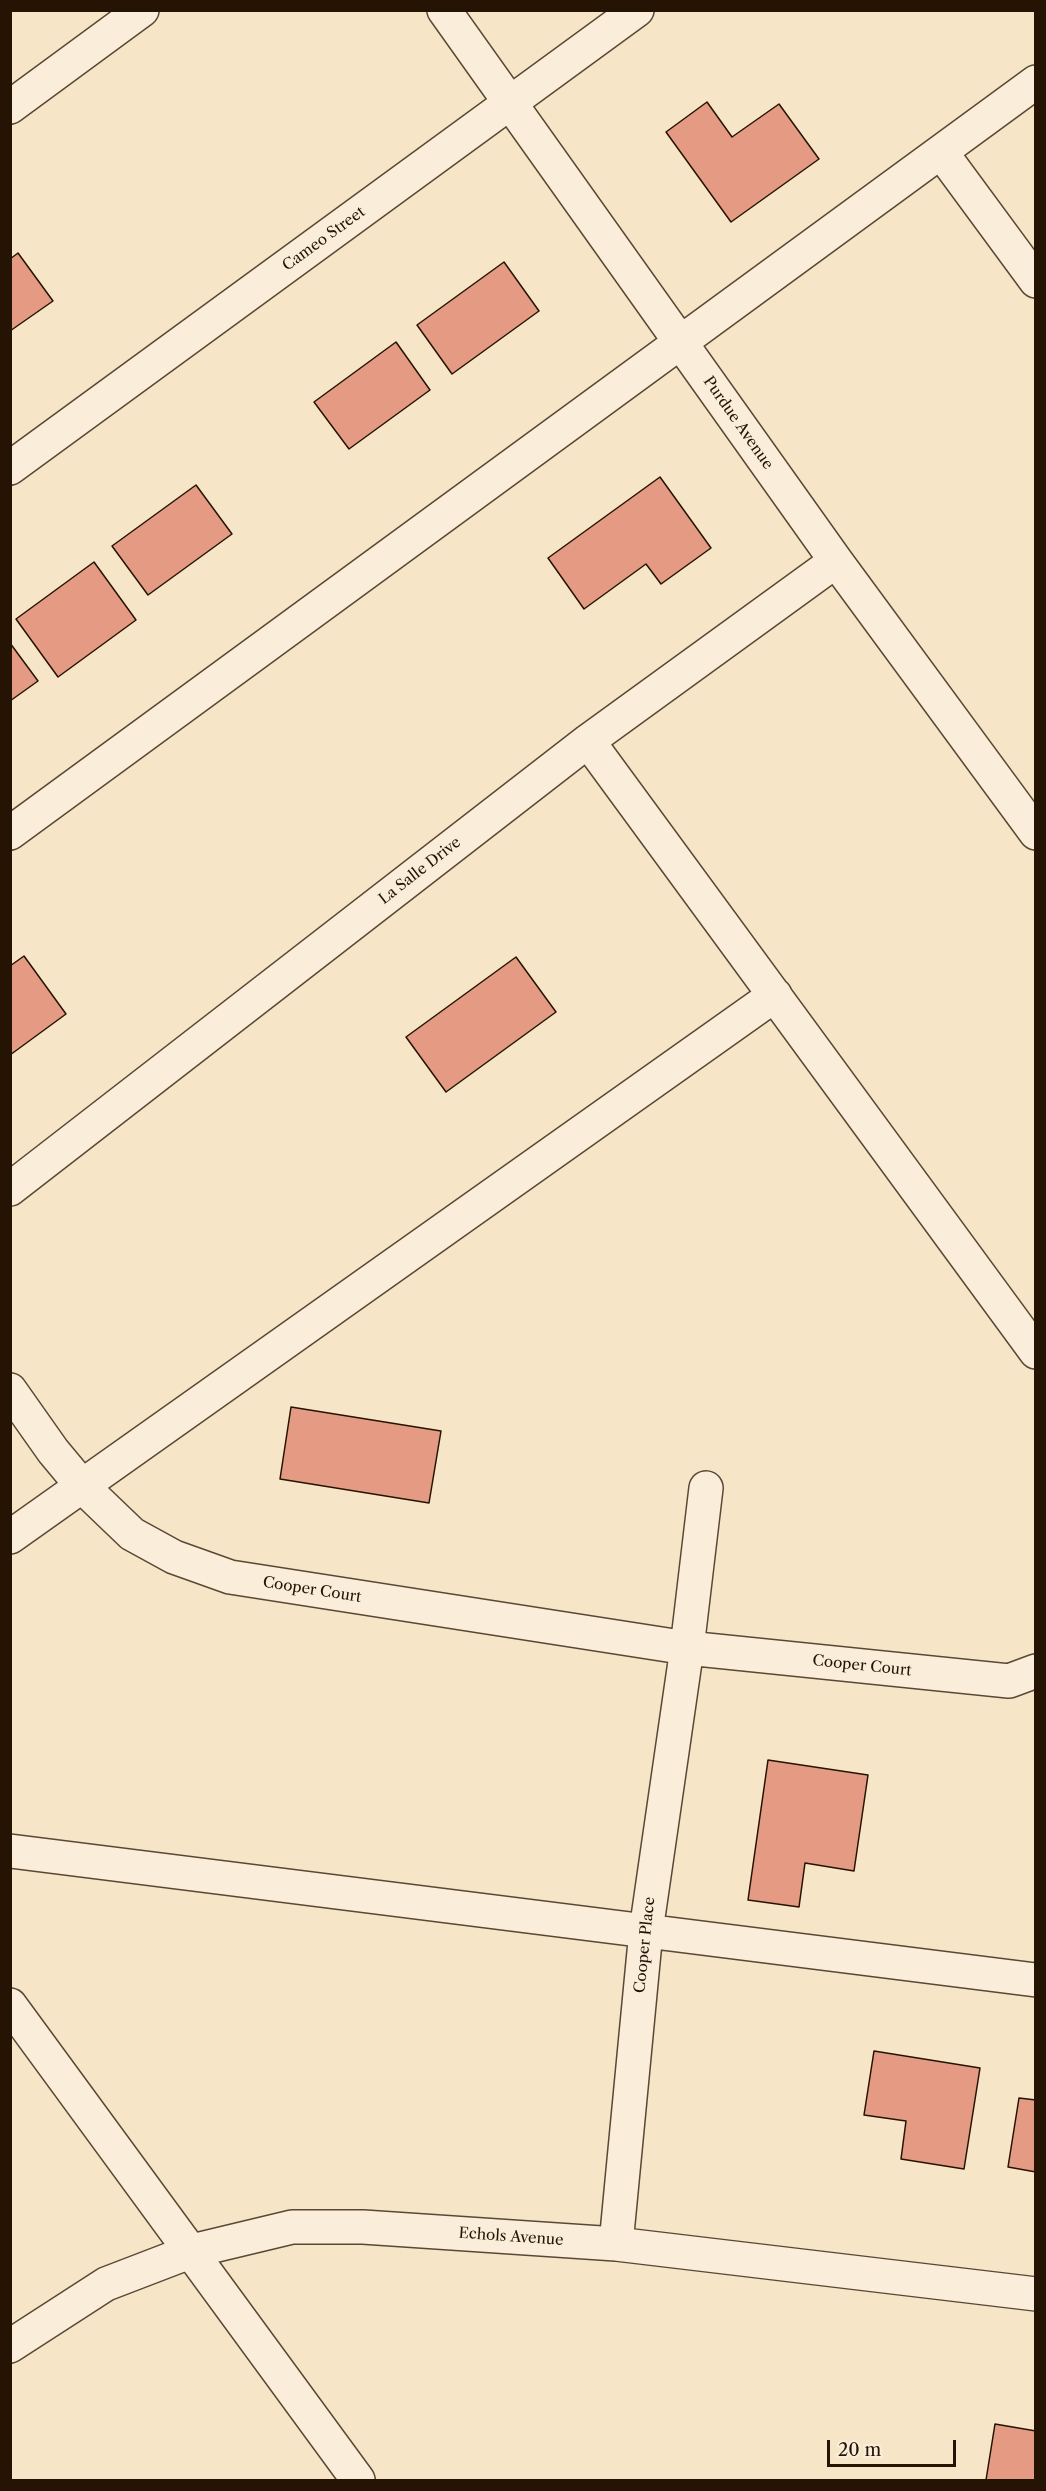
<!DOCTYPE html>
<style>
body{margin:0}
#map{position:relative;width:1046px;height:2491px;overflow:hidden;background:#f7e5c7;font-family:"Libre Caslon Text",serif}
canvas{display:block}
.frame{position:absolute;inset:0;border:12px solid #251403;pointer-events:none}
.scale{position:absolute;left:827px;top:2440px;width:129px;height:27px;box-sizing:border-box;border:3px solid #251403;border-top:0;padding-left:8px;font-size:18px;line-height:21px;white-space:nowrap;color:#251403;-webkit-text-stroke:4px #faeedb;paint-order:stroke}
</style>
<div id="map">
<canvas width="1046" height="2491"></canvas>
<div class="frame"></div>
<div class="scale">20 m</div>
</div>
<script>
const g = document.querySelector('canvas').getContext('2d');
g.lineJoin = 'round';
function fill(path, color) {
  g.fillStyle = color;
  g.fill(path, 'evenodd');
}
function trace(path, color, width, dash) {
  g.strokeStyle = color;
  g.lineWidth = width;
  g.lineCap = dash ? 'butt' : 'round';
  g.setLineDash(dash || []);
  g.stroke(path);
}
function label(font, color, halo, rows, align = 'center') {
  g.font = font + ' "Libre Caslon Text",serif';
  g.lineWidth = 4.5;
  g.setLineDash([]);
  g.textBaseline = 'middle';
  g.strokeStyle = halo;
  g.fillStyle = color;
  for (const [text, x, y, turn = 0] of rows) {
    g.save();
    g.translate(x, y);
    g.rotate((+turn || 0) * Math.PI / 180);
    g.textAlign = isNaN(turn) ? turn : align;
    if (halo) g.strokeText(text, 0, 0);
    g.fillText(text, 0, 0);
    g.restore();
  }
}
const building = new Path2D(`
 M707 102 732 137 779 104 819 159 731 222 666 132Z
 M18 253 53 301 10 331V259Z
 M504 262 539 311 452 374 417 325Z
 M396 342 430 390 349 449 314 402Z
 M660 477 711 548 661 584 646 564 584 609 548 558Z
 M196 485 232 534 148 595 112 546Z
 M94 562 136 620 58 677 16 619Z
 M10 643 38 681 10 701Z
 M24 956 66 1014 10 1055V966Z
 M516 957 556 1012 446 1092 406 1037Z
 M291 1407 441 1431 429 1503 280 1479Z
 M768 1760 868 1775 854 1871 805 1863 799 1907 748 1900Z
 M874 2051 980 2068 964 2169 901 2159 906 2121 864 2115Z
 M1019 2098 1036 2100V2172L1008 2167Z
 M995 2424 1036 2431V2480H986Z`);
const minor = new Path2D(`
 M444 10 836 561 1036 833
 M10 107 142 10
 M941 152 1036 281
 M10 468 637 10
 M588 741 1036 1352
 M10 833 1036 82
 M10 1189 588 741 836 561
 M10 1390 53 1451 83 1487 132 1534 174 1557 230 1577 687 1648 1009 1681 1036 1671
 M10 1537 775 995
 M10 1851 1036 1980
 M10 2005 358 2480
 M616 2244 646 1931 687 1648 706 1488
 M10 2346 106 2284 192 2251 292 2227H363L616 2244 1036 2294`);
const streetNames = [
 ["Cameo Street",324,239,-36],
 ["Purdue Avenue",738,423,55],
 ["La Salle Drive",420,871,-38],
 ["Cooper Court",312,1590,9],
 ["Cooper Court",862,1666,6],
 ["Cooper Place",645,1945,-84],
 ["Echols Avenue",511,2237,4]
];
fill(building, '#e49a83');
trace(building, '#251403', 1.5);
trace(minor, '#5a4834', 36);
trace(minor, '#faeedb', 33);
label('15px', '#251403', '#faeedb', streetNames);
</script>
